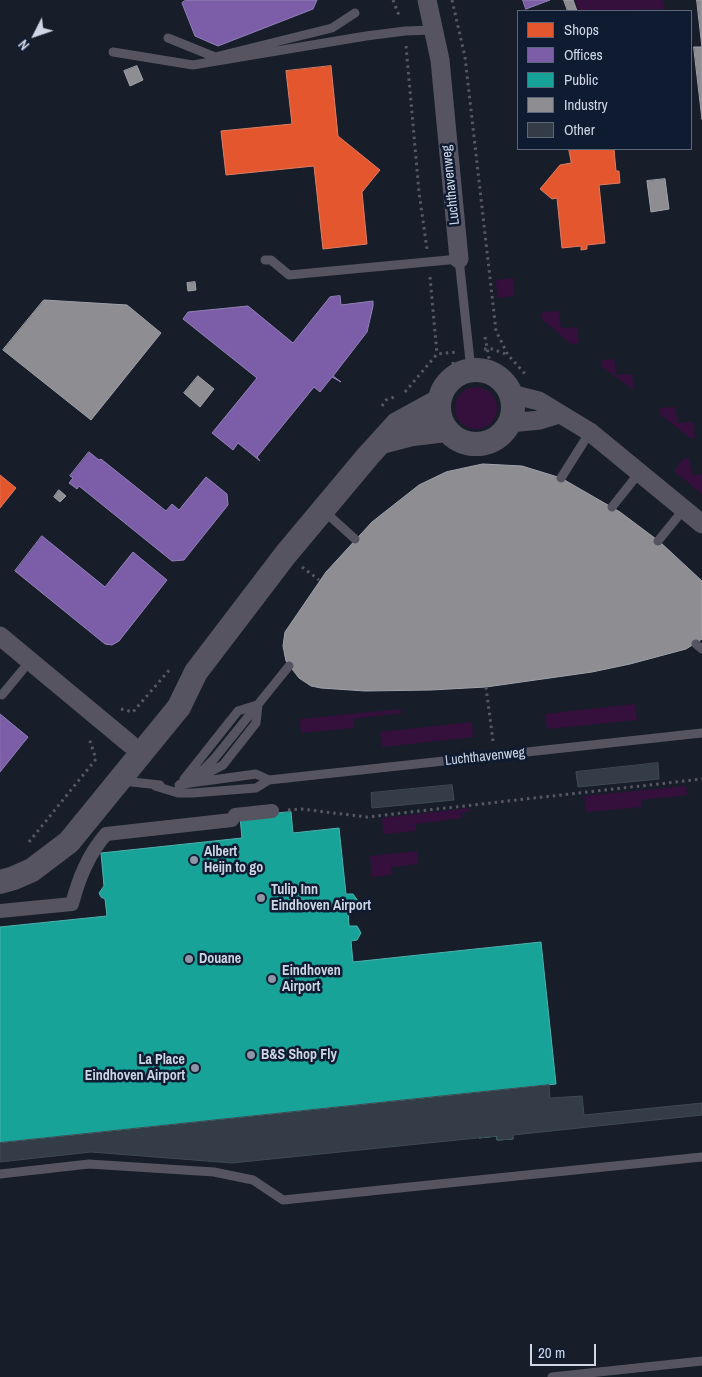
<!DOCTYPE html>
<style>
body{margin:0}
#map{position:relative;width:702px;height:1377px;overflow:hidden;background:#171d29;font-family:"Archivo Narrow",sans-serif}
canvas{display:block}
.legend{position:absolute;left:517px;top:10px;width:175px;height:140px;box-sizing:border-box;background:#0f1b31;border:1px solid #5b6679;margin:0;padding:6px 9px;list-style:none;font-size:15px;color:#ced6e6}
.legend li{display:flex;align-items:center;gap:10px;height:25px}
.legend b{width:25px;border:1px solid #5b6679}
.north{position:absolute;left:10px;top:10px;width:50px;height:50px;-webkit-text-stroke:4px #0f1b31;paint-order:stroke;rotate:229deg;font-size:14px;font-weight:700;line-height:20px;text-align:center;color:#ced6e6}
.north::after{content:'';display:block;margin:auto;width:18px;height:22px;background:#ced6e6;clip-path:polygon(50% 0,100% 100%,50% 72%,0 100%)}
.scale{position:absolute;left:530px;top:1344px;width:66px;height:22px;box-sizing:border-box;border:2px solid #ced6e6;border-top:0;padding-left:6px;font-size:15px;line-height:18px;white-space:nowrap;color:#ced6e6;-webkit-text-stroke:4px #0f1b31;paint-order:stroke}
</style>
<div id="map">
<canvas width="702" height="1377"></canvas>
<ul class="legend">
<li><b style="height:14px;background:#e4572e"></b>Shops</li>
<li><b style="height:14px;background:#7b5ea7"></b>Offices</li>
<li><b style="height:14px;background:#17a398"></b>Public</li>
<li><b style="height:14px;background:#8d8d92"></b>Industry</li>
<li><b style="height:14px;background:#343d47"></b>Other</li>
</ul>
<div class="north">N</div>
<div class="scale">20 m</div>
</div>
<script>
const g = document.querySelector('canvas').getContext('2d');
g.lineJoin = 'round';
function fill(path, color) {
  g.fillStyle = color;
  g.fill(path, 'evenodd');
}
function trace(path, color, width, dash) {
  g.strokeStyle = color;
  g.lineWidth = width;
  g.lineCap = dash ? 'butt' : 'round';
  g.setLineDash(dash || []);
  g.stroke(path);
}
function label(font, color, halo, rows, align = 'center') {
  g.font = font + ' "Archivo Narrow",sans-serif';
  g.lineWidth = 5;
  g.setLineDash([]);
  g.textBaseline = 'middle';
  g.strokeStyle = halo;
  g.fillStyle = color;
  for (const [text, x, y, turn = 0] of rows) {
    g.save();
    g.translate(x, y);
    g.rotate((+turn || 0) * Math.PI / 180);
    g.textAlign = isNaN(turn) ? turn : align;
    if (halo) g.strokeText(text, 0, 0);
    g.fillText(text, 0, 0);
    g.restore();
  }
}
const green = new Path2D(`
 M575 0H663L665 9 579 11Z
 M513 278 514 296 497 298 496 280Z
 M559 311 561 328 577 327 579 343 571 344 543 320 541 315 543 312Z
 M614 359 616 375 632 374 634 390 601 366V360Z
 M455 408a21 21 0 1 1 42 0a21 21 0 1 1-42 0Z
 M675 407 678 423 693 422 695 438H690L660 414V408Z
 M683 459H689L692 475 702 474V494L674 471Z
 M635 704 637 720 547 729 545 714Z
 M401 709 402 713 353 719 354 728 301 733 300 719Z
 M472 722 473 737 382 747 380 732Z
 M686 786 687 795 641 800 642 807 586 812 584 796Z
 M470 808V811L461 813V818L416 824V831L383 834 382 818Z
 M417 851 418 864 391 867 392 875 372 877 370 856Z`);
const shops = new Path2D(`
 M331 66 338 136 380 170 362 192 367 244 323 249 314 166 226 175 221 131 292 124 286 71Z
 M569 149H614L616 171H619L620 183 599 185 605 243 587 245V249L581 250V246L562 248 557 198 552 199 540 189 560 165 571 163Z
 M0 475 16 488 0 508Z`);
const offices = new Path2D(`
 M186 0H317L313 9 218 46 195 36 182 3Z
 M523 0H550L526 9Z
 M340 296 341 305 373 301V306L367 332 333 376 341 382 332 377 320 392 314 387 257 457 260 461 238 443 233 450 212 433 257 378 183 319 188 312 248 306 293 343 330 297Z
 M89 452 99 460 101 459 166 511 172 504 179 510 206 477 227 494 228 505 184 560 172 561 79 486 77 489 69 483 73 478 70 476Z
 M42 536 105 587 133 552 167 580 119 641 112 645 105 644 15 571Z
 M0 714 28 737 0 772Z`);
const public = new Path2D(`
 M291 812 293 833 339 828 346 894H353L358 901 356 907 348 910 349 926H357L361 933 357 940 351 941 353 962 541 942 556 1084 508 1089 513 1139 497 1140V1136L479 1138 478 1129 496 1127 492 1091 0 1143V927L107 916 105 899 101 897 99 893 104 886 101 853 242 838 240 817Z`);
const industry = new Path2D(`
 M564 0H573L577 11H568Z
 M697 0H702V47Z
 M694 47H702V119Z
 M137 66 143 80 130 86 124 71Z
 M665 179 669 209 651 212 647 181Z
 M195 282 196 290 188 291 187 283Z
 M44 300 127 305 161 333 91 420 3 350Z
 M198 376 214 389 200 407 184 393Z
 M483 464 522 466 561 478 620 512 660 542 702 581V639L686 649 630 664 592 672 486 687 431 690 365 691 321 688 311 686 299 678 286 661 283 646 285 632 326 572 372 522 419 485 446 472Z
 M59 490 66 496 60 502 54 497Z`);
const building = new Path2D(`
 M658 763 659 779 578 787 576 772Z
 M452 785 454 800 372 808 371 793Z
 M549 1085 550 1098 582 1096 584 1115 702 1103V1115L513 1135V1139L497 1140V1136L232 1163 91 1152 0 1162V1143Z`);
const path = new Path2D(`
 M393 0 400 18
 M452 0 465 57 496 331 508 355 527 376
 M406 46 419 192 427 249
 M430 277 437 354
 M485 337 492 374
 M484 349H492L508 355
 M453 362 454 377
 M405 392 437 354 456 352
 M382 406 386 400 397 396
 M302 567 319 580
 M486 687 493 741
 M121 709 133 712 171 668
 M288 810 301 809 367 817 702 779
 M29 842 96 759 89 738`);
const service = new Path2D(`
 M168 38 215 57 332 28 355 13
 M113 52 193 65 366 36 405 31 434 30
 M265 260H271L289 275 459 259 471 370
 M561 478 590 432
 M612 507 639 473
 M324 511 355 539
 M658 541 684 509
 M696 644 702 649
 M2 695 30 661
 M198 778 223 765 256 723 258 705
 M184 779 238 711 257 705
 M122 781 160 785
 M183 784 256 774 269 780
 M179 785 204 769 214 759 289 666
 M155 786 178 793H193L256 788 269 780 702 733
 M0 1174 89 1164 214 1172 253 1180 283 1200 702 1157
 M552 1377 702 1361`);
const pedestrian = new Path2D(`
 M0 911 72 904C79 878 88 855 106 834L232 820 235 815 272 811`);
const minor = new Path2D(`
 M427 0 440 60 459 259
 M511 394 539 401 590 432 702 524
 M510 423 540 420 559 414
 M0 636 130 744`);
const tertiary = new Path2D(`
 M439 407a37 37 0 1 1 74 0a37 37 0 1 1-74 0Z
 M382 442 413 434 446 430
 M0 882 14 878 32 870 69 842 179 707 196 672 286 554 368 456 397 424 439 401`);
const markers = [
 [194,860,5,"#8e95a4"],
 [261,898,5,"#8e95a4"],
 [189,959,5,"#8e95a4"],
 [272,979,5,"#8e95a4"],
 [251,1055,5,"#8e95a4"],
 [195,1068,5,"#8e95a4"]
];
const streetNames = [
 ["Luchthavenweg",451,185,-96],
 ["Luchthavenweg",485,757,-6]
];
const poiNames = [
 ["Albert",204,852],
 ["Heijn to go",204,868],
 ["Tulip Inn",271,890],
 ["Eindhoven Airport",271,906],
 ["Douane",199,959],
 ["Eindhoven",282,971],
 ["Airport",282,987],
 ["B&S Shop Fly",261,1055],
 ["La Place",185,1060,"right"],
 ["Eindhoven Airport",185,1076,"right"]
];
fill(green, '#36103d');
fill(shops, '#e4572e');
trace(shops, '#dd7d65', 1);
fill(offices, '#7b5ea7');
trace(offices, '#9482ba', 1);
fill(public, '#17a398');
trace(public, '#4eb2af', 1);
fill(industry, '#8d8d92');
trace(industry, '#a0a3ab', 1);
fill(building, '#343d47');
trace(building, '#404953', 1);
trace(path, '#585864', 3, [2.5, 4]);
trace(service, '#565461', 9);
trace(pedestrian, '#565461', 14);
trace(minor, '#565461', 19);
trace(tertiary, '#565461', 24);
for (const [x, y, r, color] of markers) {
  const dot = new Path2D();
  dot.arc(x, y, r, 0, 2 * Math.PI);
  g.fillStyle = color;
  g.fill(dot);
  trace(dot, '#0f1b31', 2);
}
label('14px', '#ced6e6', '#0f1b31', streetNames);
label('bold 14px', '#ced6e6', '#0f1b31', poiNames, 'left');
</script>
